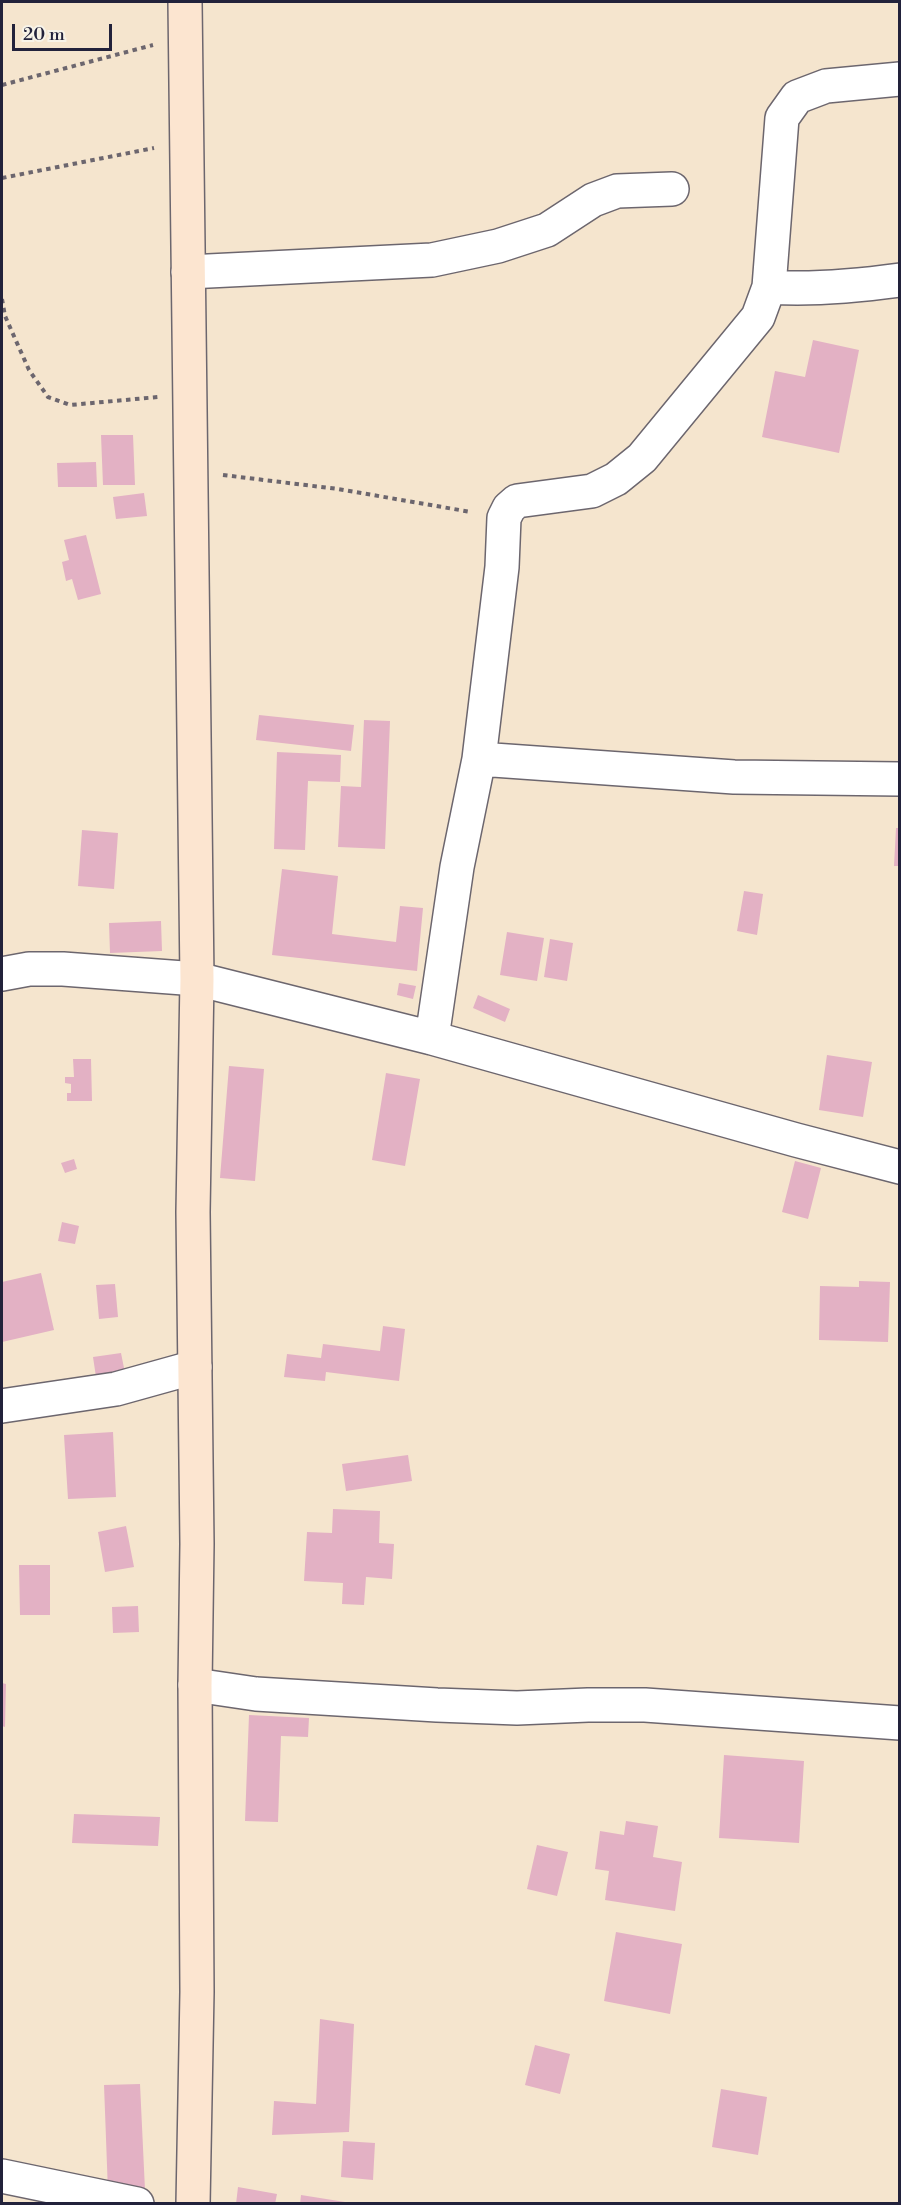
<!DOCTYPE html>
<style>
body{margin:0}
#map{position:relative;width:901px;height:2205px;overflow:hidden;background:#f5e5ce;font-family:"Libre Bodoni",serif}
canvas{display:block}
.frame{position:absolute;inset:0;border:3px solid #22223b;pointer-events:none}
.scale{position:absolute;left:12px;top:24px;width:100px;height:27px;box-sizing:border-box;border:3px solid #22223b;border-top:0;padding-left:8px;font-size:18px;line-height:21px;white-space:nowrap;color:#22223b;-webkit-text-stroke:4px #f7f3e8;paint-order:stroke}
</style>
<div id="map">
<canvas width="901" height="2205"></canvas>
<div class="frame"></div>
<div class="scale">20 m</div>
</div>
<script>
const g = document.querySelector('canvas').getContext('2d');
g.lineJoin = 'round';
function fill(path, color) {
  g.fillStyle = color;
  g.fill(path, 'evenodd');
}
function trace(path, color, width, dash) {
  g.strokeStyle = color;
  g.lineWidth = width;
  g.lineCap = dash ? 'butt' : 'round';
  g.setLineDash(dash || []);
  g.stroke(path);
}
const building = new Path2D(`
 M813 340 859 350 839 453 762 437 775 371 805 377Z
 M101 435H133L135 485H103Z
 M96 462 97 487H58L57 463Z
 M144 493 147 516 116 519 113 497Z
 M86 535 101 594 78 600 72 579 66 581 62 562 69 560 64 540Z
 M259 715 354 725 351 751 256 740Z
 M364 720 390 721 385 849 338 847 341 786 361 787Z
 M277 752 341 755 340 782 308 781 305 850 274 849Z
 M896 828H900V866H894Z
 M82 830 118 833 114 889 78 886Z
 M282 869 338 876 332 934 396 942 400 906 423 908 417 971 272 955Z
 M744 891 763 894 757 935 737 931Z
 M161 921 162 951 110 953 109 923Z
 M507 932 544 938 537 981 500 975Z
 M550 939 573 943 567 981 544 977Z
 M399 983 416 986 413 999 397 995Z
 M478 995 510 1009 505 1022 473 1008Z
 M827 1055 872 1062 863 1117 819 1110Z
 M73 1059H91L92 1101H67V1093H71V1084L65 1083V1077H74Z
 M229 1066 264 1069 255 1181 220 1178Z
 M386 1073 420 1079 405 1166 372 1160Z
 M74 1159 77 1169 65 1173 61 1163Z
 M795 1161 821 1168 808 1219 782 1212Z
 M62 1222 79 1226 75 1244 58 1241Z
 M41 1273 54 1330 2 1342V1282Z
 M859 1281 890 1282 888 1342 819 1340 820 1286 859 1287Z
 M115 1284 118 1317 99 1319 96 1285Z
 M383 1326 405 1329 399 1381 326 1372 325 1381 284 1377 287 1354 321 1358 323 1344 380 1351Z
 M121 1353 125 1373 96 1377 93 1357Z
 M113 1432 116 1497 68 1499 64 1435Z
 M408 1455 412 1481 346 1491 342 1464Z
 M333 1509 380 1511 379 1543 394 1544 392 1579 366 1577 364 1605 342 1604 343 1583 304 1581 307 1532 332 1533Z
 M126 1526 134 1567 105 1572 98 1532Z
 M19 1565H50V1615H20Z
 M138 1606 139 1632 113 1633 112 1607Z
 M2 1683 6 1684 5 1727 2 1726Z
 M249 1715 309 1718 308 1737 281 1736 278 1822 245 1821Z
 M724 1755 804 1761 799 1843 719 1838Z
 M74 1814 160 1817 158 1846 72 1843Z
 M626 1821 658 1826 653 1857 682 1862 675 1911 605 1900 609 1871 595 1869 600 1831 624 1835Z
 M537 1845 568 1852 557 1896 527 1889Z
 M616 1932 682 1944 670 2014 604 2001Z
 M320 2019 354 2024 349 2132 272 2135 274 2101 316 2104Z
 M535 2045 570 2054 560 2094 525 2085Z
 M140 2084 145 2190 108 2192 104 2085Z
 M721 2089 767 2097 758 2155 712 2147Z
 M343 2141 375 2143 373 2180 341 2177Z
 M238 2187 277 2194 275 2204H236Z
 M301 2195 345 2202V2204H300Z`);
const path = new Path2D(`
 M2 85 153 45
 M2 178 154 148
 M2 299 5 316 29 370 48 397 70 405 158 397
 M223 475 338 489 471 512`);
const street = new Path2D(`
 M188 272 432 260 498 246 547 230 593 200 617 191 672 189
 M769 287C813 290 856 286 900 280
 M479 759 734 777 900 779
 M2 974 29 969H63L197 979 432 1038 796 1140 900 1167
 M432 1038 457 867 479 759 502 567 504 518 509 508 517 501 592 491 616 479 642 458 758 317 769 287 782 118 797 97 826 86 900 79
 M2 1406 116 1389 195 1367
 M195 1685 256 1694 437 1705 517 1708 588 1705H645L900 1723
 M2 2176 137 2204`);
const secondary = new Path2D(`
 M185 2 197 979 193 1212 197 1544 195 1685 197 1992 193 2204`);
fill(building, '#e3b1c4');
trace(street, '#6c666e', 36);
trace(secondary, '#6c666e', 36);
trace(path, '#6c666e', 4, [4.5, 4.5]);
trace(street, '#fff', 33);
trace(secondary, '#fce5d0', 33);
</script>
